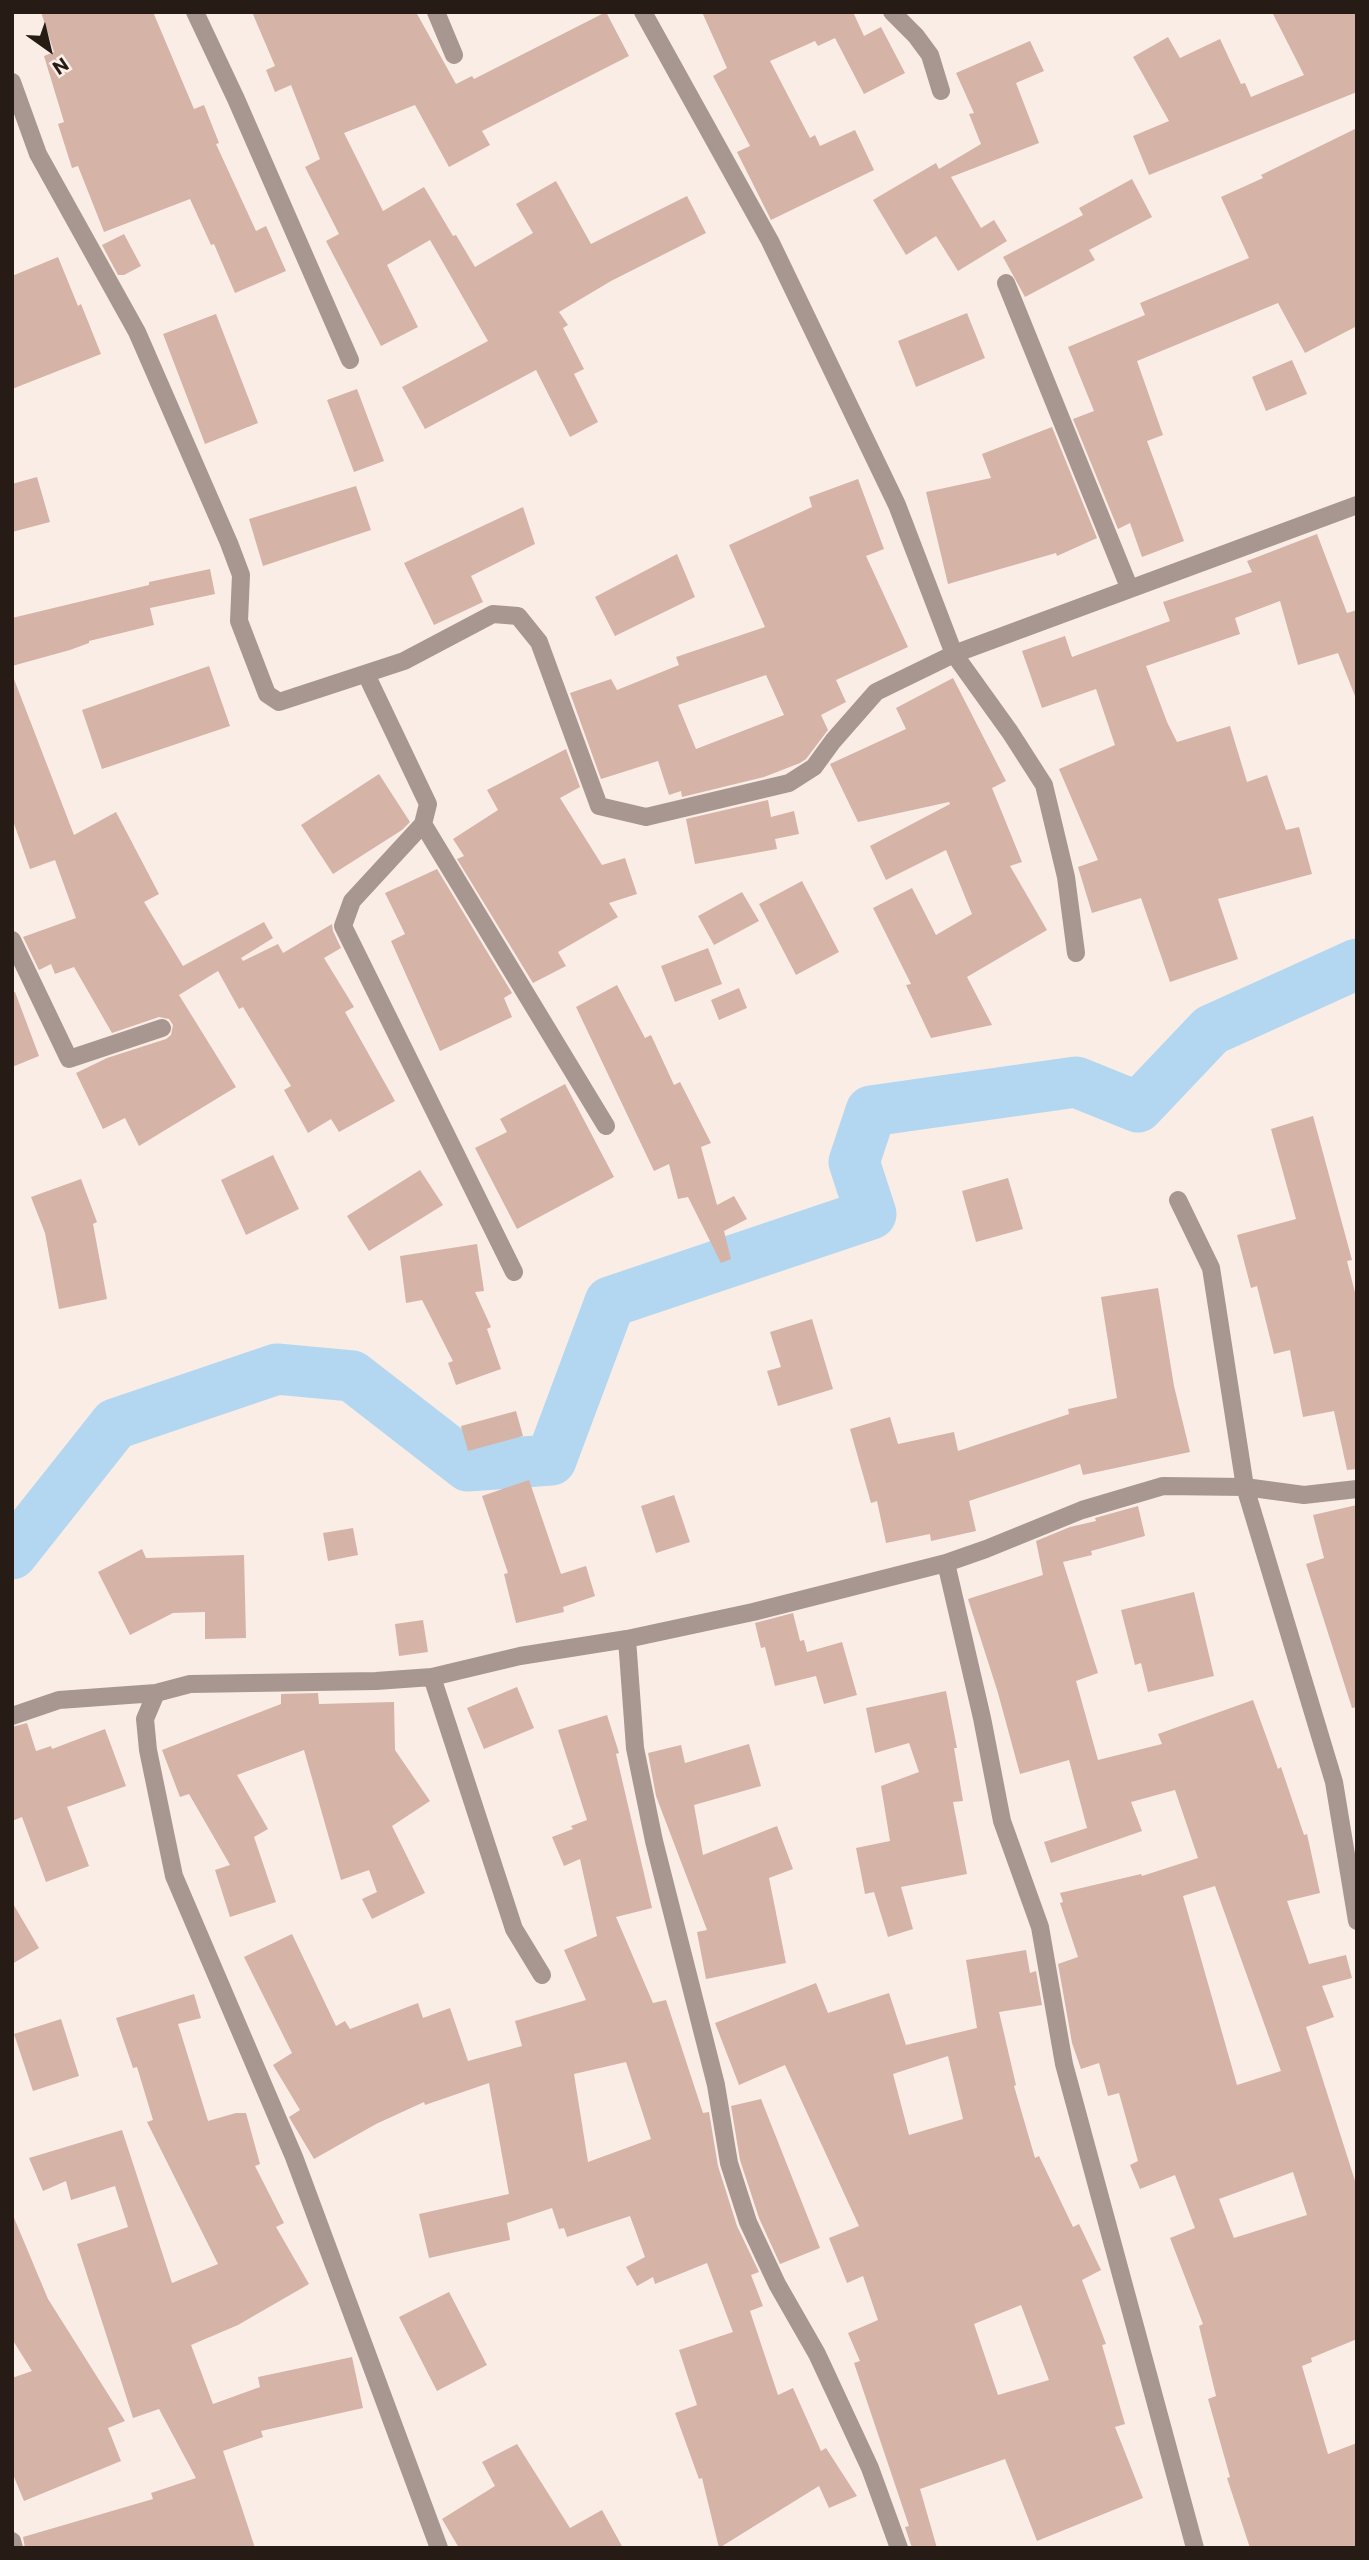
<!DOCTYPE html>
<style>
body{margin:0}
#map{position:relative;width:1369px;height:2560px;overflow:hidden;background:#faede6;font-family:Commissioner,sans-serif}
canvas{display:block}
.frame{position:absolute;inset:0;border:14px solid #261b15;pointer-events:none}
.north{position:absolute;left:14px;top:14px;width:70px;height:70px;-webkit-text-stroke:5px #faede6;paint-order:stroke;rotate:146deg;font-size:19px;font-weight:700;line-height:28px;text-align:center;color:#261b15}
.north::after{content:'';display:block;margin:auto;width:24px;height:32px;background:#261b15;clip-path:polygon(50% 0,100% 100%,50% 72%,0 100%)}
</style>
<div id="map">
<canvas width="1369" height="2560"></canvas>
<div class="frame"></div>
<div class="north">N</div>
</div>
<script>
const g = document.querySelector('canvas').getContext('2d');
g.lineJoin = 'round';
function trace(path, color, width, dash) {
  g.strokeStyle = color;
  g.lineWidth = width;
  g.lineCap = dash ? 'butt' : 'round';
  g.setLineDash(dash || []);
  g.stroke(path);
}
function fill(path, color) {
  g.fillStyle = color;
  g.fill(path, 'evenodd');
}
const river = new Path2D(`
 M12 1554 115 1424 277 1369 352 1376 468 1466 551 1460 610 1302 871 1214 854 1162 871 1111 1076 1082 1138 1107 1211 1030 1357 964`);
const building = new Path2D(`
 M41 12H153L194 109 204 105 219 143 216 144 256 231 266 226 286 271 235 293 214 244 211 245 190 199 104 232 78 166 72 168 58 124 64 122 44 56 54 52Z
 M252 12H416L456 84 472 76 474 79 606 12 629 56 482 131 490 145 449 167 415 105 344 133 383 211 424 187 453 236 456 235 475 267 533 233 516 204 556 181 591 244 687 196 706 233 611 281 559 312 568 325 563 328 584 369 574 374 598 422 570 437 536 370 425 429 402 387 488 341 430 240 387 265 418 327 381 346 326 241 339 234 305 167 320 159 291 85 275 92 266 70 275 66Z
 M702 12H853L864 36 881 27 905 73 864 94 835 38 818 46 815 41 770 61 810 138 815 135 820 146 855 130 874 170 771 220 737 152 750 146 713 76 727 68Z
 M1272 12H1357V92L1149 175 1133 136 1169 121 1133 57 1168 37 1180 58 1220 39 1241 84 1245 83 1251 97 1304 75Z
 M1030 41 1044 71 1016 83 1039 143 951 177 981 228 994 220 1007 241 958 271 936 236 906 255 873 200 936 163 939 169 981 144 969 114 974 113 956 73Z
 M1357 128V326L1305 353 1278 303 1137 361 1163 435 1147 441 1184 541 1142 557 1130 523 1118 529 1073 419 1094 411 1068 347 1145 315 1140 303 1249 258 1221 197 1263 178 1261 175Z
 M1132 179 1152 217 1089 250 1095 260 1025 297 1003 257 1083 215 1079 208Z
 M124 234 141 266 124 275H118L102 245Z
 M58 257 78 306 81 304 101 354 12 389V276Z
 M967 313 985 358 916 387 898 341Z
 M216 314 258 423 205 444 163 334Z
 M1292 360 1307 394 1266 411 1252 377Z
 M357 389 384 461 354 472 327 400Z
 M1052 427 1097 538 1057 556 1056 553 948 584 926 492 991 478 982 454Z
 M37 477 50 522 12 532V484Z
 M858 479 884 549 866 556 908 647 836 680 846 702 821 715 828 730 806 759 800 763 764 777 682 797 681 791 669 795 658 761 601 779 570 693 611 679 617 690 679 665 676 657 765 627 729 545 812 507 809 497ZM766 675 784 715 696 749 678 705Z
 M356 486 371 530 263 566 249 519Z
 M523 507 535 544 471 576 483 602 434 625 404 563Z
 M1317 534 1347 613 1357 610V695L1355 696 1338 653 1298 665 1280 601 1235 618 1240 634 1146 666 1167 722 1177 742 1230 726 1247 782 1267 775 1286 830 1299 827 1312 874 1218 899 1238 959 1170 982 1141 898 1092 913 1078 867 1098 860 1059 769 1115 745 1096 689 1042 708 1022 651 1065 636 1072 657 1170 621 1163 602 1252 572 1247 561Z
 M677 554 695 597 615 636 595 597Z
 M210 569 215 594 150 608 154 625 89 641V643L70 650 12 666V618L149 585V582Z
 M209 666 230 726 102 769 82 710Z
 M953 678 1006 781 992 788 1022 862 1010 866 1047 930 967 977 992 1025 931 1038 906 985 911 984 873 908 912 888 936 935 972 914 946 850 886 880 870 846 950 804 949 802 858 822 830 764 906 729 896 708Z
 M12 679H14L74 835 116 812 159 894 144 902 183 966 264 922 273 938 241 958 243 961 278 944 283 953 332 924 333 931 341 948 324 958 354 1007 345 1012 395 1101 339 1132 331 1119 308 1133 284 1090 291 1086 243 1007 239 1009 218 971 179 995 236 1087 139 1146 125 1118 103 1129 76 1073 107 1058 166 1039 171 1035 173 1025 169 1019 159 1017 112 1033 74 967 55 974 51 964 39 970 23 937 76 918 55 860 30 869 12 818Z
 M566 749 580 787 560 798 602 865 625 858 637 894 609 903 618 917 558 952 566 966 533 983 457 859 464 856 453 839 498 810 487 790Z
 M379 774 410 822 402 830 333 874 301 825Z
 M768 800 771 817 794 811 799 834 775 839 777 849 695 864 686 819Z
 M437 869 512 993 504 998 512 1017 440 1051 391 941 405 934 385 893Z
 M802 881 839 952 796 975 759 904Z
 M742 892 759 921 714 945 698 916Z
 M708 948 722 984 675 1002 661 966Z
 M617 985 645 1038 651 1035 674 1085 680 1082 711 1143 701 1147 717 1205 734 1196 747 1219 724 1231 731 1259 721 1263 688 1197 678 1199 669 1164 654 1171 576 1007Z
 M739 988 747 1008 719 1020 711 1000Z
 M12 992H15L39 1056 12 1067Z
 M565 1084 614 1177 517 1229 475 1148 507 1132 500 1119Z
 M1313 1116 1352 1260 1347 1261 1357 1300V1469L1347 1470 1334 1411 1303 1417 1290 1350 1274 1354 1257 1286 1251 1288 1237 1235 1296 1219 1271 1129Z
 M273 1155 299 1209 246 1235 221 1180Z
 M420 1170 443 1205 369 1251 347 1216Z
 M1008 1178 1023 1229 976 1242 962 1191Z
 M81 1179 97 1222 93 1224 107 1299 59 1309 45 1233 31 1197Z
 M477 1244 484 1291 475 1292 491 1327 487 1329 501 1369 456 1385 448 1363 453 1361 422 1300 406 1303 400 1256Z
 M1158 1288 1174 1386 1190 1452 1083 1475 1080 1464 969 1501 976 1531 931 1541 930 1534 886 1543 877 1501 871 1503 850 1429 890 1417 898 1444 954 1432 958 1451 1069 1414 1068 1409 1117 1398 1101 1297Z
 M812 1319 833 1389 778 1406 767 1371 781 1367 770 1332Z
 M516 1411 523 1436 468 1451 461 1426Z
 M529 1480 561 1574 586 1566 595 1596 563 1607 564 1612 516 1623 504 1574 508 1573 482 1496Z
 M674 1495 690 1542 656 1553 641 1506Z
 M1357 1505V1707L1352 1708 1306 1564 1324 1558 1313 1515Z
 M1138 1506 1145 1536 1091 1551 1092 1555 1063 1562 1098 1673 1076 1681 1098 1760 1162 1744 1158 1734 1253 1700 1278 1769 1281 1767 1304 1835 1307 1834 1320 1893 1287 1901 1309 1964 1346 1955 1352 1978 1322 1986 1334 2017 1306 2027 1357 2187V2339L1311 2358 1312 2362 1302 2366 1328 2454 1357 2443V2548H1250L1227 2478 1230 2477 1208 2399 1216 2396 1199 2326 1203 2324 1170 2238 1195 2228 1175 2175 1140 2189 1130 2165 1138 2161 1119 2093 1108 2096 1099 2063 1081 2069 1072 2043 1058 1964 1078 1957 1060 1903 1063 1902 1060 1893 1141 1874 1142 1876 1198 1858 1175 1790 1131 1802 1142 1831 1051 1863 1044 1842 1087 1828 1069 1760 1020 1774 998 1693 968 1599 1043 1575 1036 1541 1070 1527 1096 1521 1095 1518ZM1215 1886 1281 2071 1237 2085 1183 1896ZM1293 2172 1307 2215 1234 2238 1219 2199Z
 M353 1528 358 1555 328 1561 323 1533Z
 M142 1549 146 1558 244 1555 246 1638 205 1639V1612L173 1613 130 1635 98 1572Z
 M1194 1592 1214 1676 1148 1692 1141 1663 1135 1665 1121 1610Z
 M793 1613 800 1641 804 1640 807 1652 842 1642 857 1695 824 1704 816 1676 775 1686 765 1647 761 1648 755 1623Z
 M423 1620 428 1652 399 1656 395 1624Z
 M517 1687 534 1728 484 1749 467 1708Z
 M946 1691 957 1748H954L963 1801 953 1802 967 1874 901 1887 913 1929 888 1937 874 1892 865 1894 856 1848 890 1841 881 1786 919 1772 909 1743 875 1753 866 1708Z
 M318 1693 319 1704 394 1702 395 1750 430 1801 392 1826 425 1893 372 1919 362 1899 377 1892 369 1870 341 1880 304 1750 237 1775 268 1829 254 1837 276 1902 230 1917 215 1870 230 1865 189 1794 180 1797 162 1750 281 1704V1694Z
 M607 1715 619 1753 616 1754 652 1908 616 1917 653 2003 666 2000 703 2113 709 2112 718 2166 737 2226 759 2272 751 2275 763 2306 750 2311 778 2395 793 2388 821 2451 826 2448 857 2496 829 2508 819 2486 719 2548 702 2478 699 2479 675 2413 697 2405 679 2350 733 2332 707 2263 655 2284 653 2277 637 2286 626 2267 645 2257 630 2216 567 2237 564 2228 559 2229 552 2208 507 2223 510 2240 429 2258 419 2214 509 2194 489 2083 425 2105 424 2102 376 2124 314 2159 289 2117 300 2110 273 2065 292 2053 244 1957 292 1934 336 2026 345 2021 350 2029 418 2003 423 2018 450 2008 468 2061 522 2046 515 2021 586 2000 564 1950 597 1936 580 1859 564 1866 552 1837 573 1829 571 1826 587 1820 558 1730ZM626 2062 651 2139 588 2162 574 2074Z
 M27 1723 36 1751 51 1746 52 1749 105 1729 126 1786 67 1807 89 1866 46 1882 22 1817 12 1821V1727Z
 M749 1744 761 1786 694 1805 703 1855 777 1826 793 1869 769 1878 786 1963 706 1979 697 1932 707 1930 656 1796 648 1753 681 1745 685 1763Z
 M12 1902 39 1948 12 1964Z
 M1026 1950 1030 1973 1036 1971 1042 2005 999 2012 1016 2085 1014 2086 1035 2158 1039 2156 1073 2227 1079 2224 1101 2270 1082 2280 1106 2344 1102 2345 1125 2424 1115 2427 1143 2498 1037 2541 1005 2459 920 2489 937 2548H912L905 2527 909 2526 854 2363 860 2361 848 2333 878 2320 863 2276 847 2283 829 2238 859 2226 785 2065 739 2085 715 2023 816 1983 828 2013 889 1993 906 2045 977 2028 966 1960ZM948 2056 963 2119 909 2135 893 2074ZM1021 2305 1049 2380 998 2395 974 2324Z
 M194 1994 201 2018 178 2024 208 2121 236 2113H246L260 2164 255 2166 284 2223 276 2227 309 2284 238 2325 191 2345 213 2404 260 2387 258 2377 352 2357 363 2408 261 2431 263 2437 223 2451 255 2548H25L23 2537 153 2499 151 2493 196 2478 159 2409 133 2418 77 2244 128 2227 115 2186 71 2200 66 2181 43 2191 29 2158 122 2130 172 2283 218 2264 147 2122 153 2120 137 2067 133 2068 116 2018Z
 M61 2019 79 2076 33 2091 14 2034Z
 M761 2099 820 2248 780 2264 759 2218 740 2160 731 2106Z
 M12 2213 48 2299 125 2421 108 2428 121 2461 24 2501 12 2472V2378L32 2371 12 2339Z
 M449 2292 487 2365 437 2391 399 2317Z
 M517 2444 570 2528 602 2510 623 2548H459L442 2519 495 2486 482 2462Z`);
const minor = new Path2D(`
 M195 12 236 99 350 360
 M436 12 454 55
 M643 12 770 241 897 505 954 654 1010 732 1044 785 1066 877 1076 953
 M892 12 916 36 930 55 941 91
 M12 82 38 154 137 332 229 543 241 575 239 621 267 694 279 702 404 661 493 614 518 616 539 642 599 806 646 817 789 783 814 767 833 741 876 692 954 654 1357 505
 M1006 283 1129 587
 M366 674 428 804 423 824 352 901 343 926 514 1272
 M423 824 606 1126
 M12 940 69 1059 162 1028
 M1178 1200 1211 1268 1245 1487 1334 1782 1357 1921
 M946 1563 982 1718 1002 1821 1040 1927 1064 2064 1195 2548
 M627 1639 635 1748 654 1841 716 2085 729 2163 748 2222 777 2284 817 2354 870 2468 899 2548
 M432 1677 514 1929 542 1975
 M156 1693 145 1719 148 1750 174 1876 294 2157 439 2548
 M12 1716 59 1700 156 1693 190 1684 376 1681 432 1677 520 1656 627 1639 753 1612 946 1563 986 1549 1082 1510 1163 1486 1245 1487 1304 1495 1357 1489
 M12 2541 14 2548`);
trace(river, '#b3d7f0', 51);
fill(building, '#d5b3a7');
trace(minor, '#a89691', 18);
</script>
